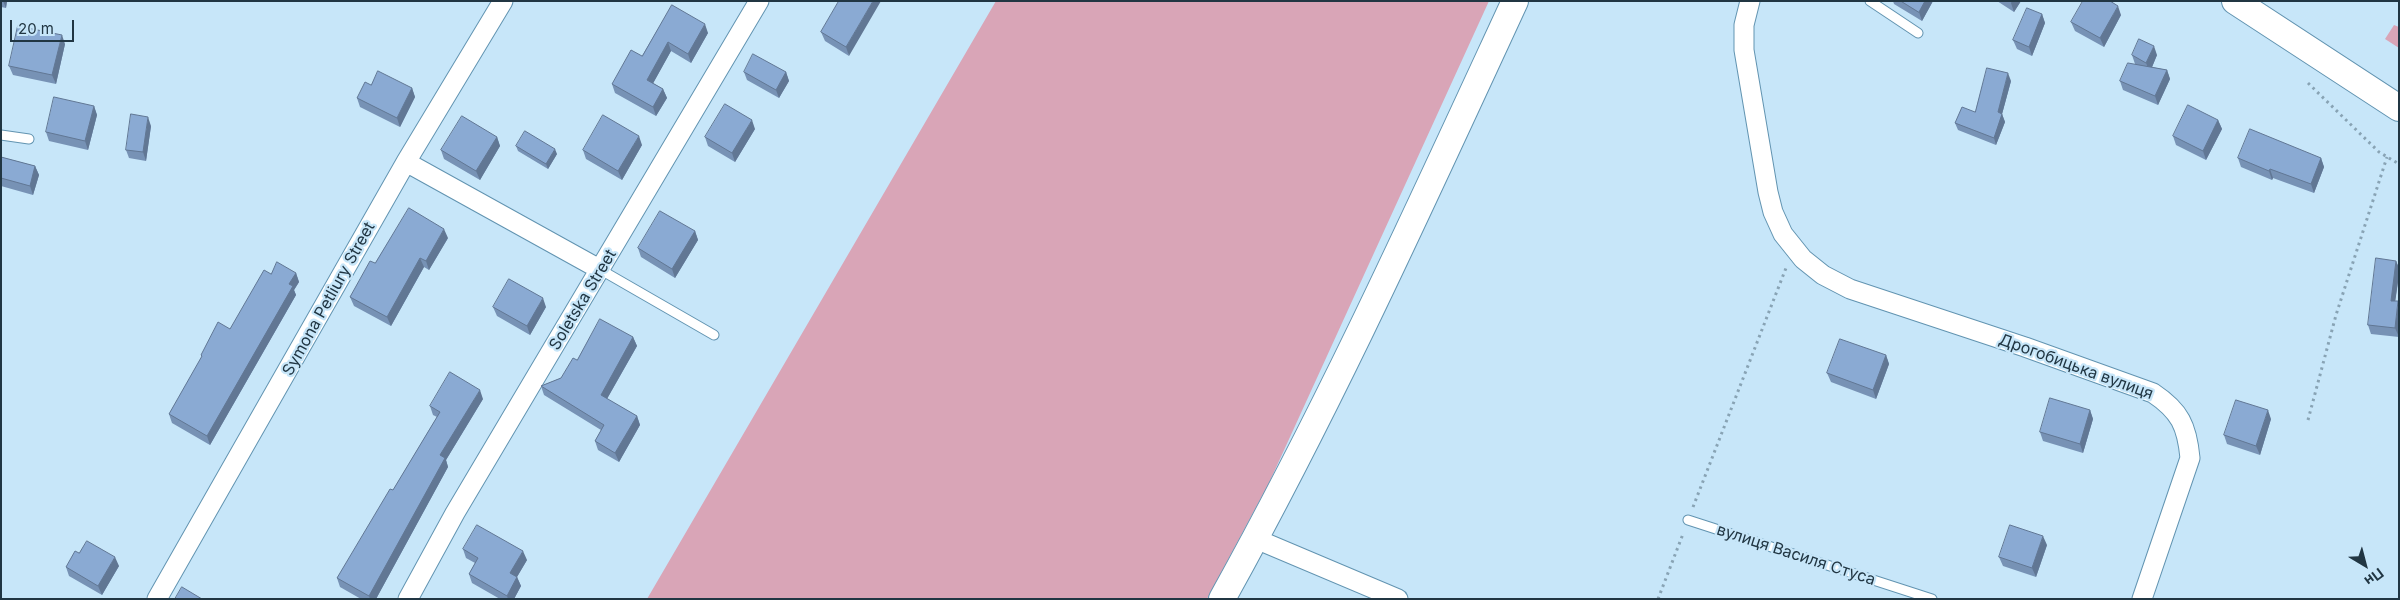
<!DOCTYPE html>
<meta charset="utf-8">
<style>
body{margin:0}
#map{position:relative;width:2400px;height:600px;overflow:hidden;background:#c7e6f9;font-family:Inter,sans-serif}
canvas{display:block}
.frame{position:absolute;inset:0;border:2px solid #213643;pointer-events:none}
.north{position:absolute;left:2340px;top:540px;width:50px;height:50px;-webkit-text-stroke:4px #c7e6f9;paint-order:stroke;rotate:143deg;font-size:14px;font-weight:700;line-height:20px;text-align:center;color:#213643}
.north::after{content:'';display:block;margin:auto;width:18px;height:22px;background:#213643;clip-path:polygon(50% 0,100% 100%,50% 72%,0 100%)}
.scale{position:absolute;left:10px;top:20px;width:64px;height:22px;box-sizing:border-box;border:2px solid #213643;border-top:0;padding-left:6px;font-size:15px;line-height:18px;white-space:nowrap;color:#213643;-webkit-text-stroke:4px #c7e6f9;paint-order:stroke}
</style>
<div id="map">
<canvas width="2400" height="600"></canvas>
<div class="frame"></div>
<div class="north">Пн</div>
<div class="scale">20 m</div>
</div>
<script>
const g = document.querySelector('canvas').getContext('2d');
g.lineJoin = 'round';
function fill(path, color) {
  g.fillStyle = color;
  g.fill(path, 'evenodd');
}
function trace(path, color, width, dash) {
  g.strokeStyle = color;
  g.lineWidth = width;
  g.lineCap = dash ? 'butt' : 'round';
  g.setLineDash(dash || []);
  g.stroke(path);
}
function label(font, color, halo, rows, align = 'center') {
  g.font = font + ' Inter,sans-serif';
  g.lineWidth = 4.5;
  g.setLineDash([]);
  g.textBaseline = 'middle';
  g.strokeStyle = halo;
  g.fillStyle = color;
  for (const [text, x, y, turn = 0] of rows) {
    g.save();
    g.translate(x, y);
    g.rotate((+turn || 0) * Math.PI / 180);
    g.textAlign = isNaN(turn) ? turn : align;
    if (halo) g.strokeText(text, 0, 0);
    g.fillText(text, 0, 0);
    g.restore();
  }
}
const green = new Path2D(`
 M996 1H1489L1269 483 1207 599H647Z
 M2394 25 2399 27V48L2385 39Z`);
const path = new Path2D(`
 M2308 83 2379 152 2399 164
 M2308 420 2336 315 2387 157
 M1693 507 1786 268
 M1658 599 1683 534`);
const lane = new Path2D(`
 M1870 1 1918 33
 M1 135 29 139
 M601 270 714 335
 M1688 520 1932 599`);
const street = new Path2D(`
 M1750 1 1744 25V50L1768 192 1773 212 1783 234 1803 259 1823 275 1850 289 2025 347 2153 393C2180 411 2187 426 2190 458L2142 599
 M406 162 601 270
 M1256 539 1398 599
 M157 599 406 162 503 1
 M408 599 455 513 759 1`);
const secondary = new Path2D(`
 M2235 1 2399 108
 M1222 599C1330 405 1422 202 1515 1`);
const wall = new Path2D(`
 M1 1H7L6 8 1 7Z
 M839 1 849 56 825 41 821 32Z
 M1893 1H1933L1922 21 1894 4Z
 M1997 1H2021L2014 12Z
 M672 5 708 33 691 63 671 51 653 83 663 89 667 98 656 116 615 93 612 84 642 56Z
 M2042 14 2045 23 2032 56 2017 49 2013 40Z
 M2121 15 2104 47 2075 31 2071 22Z
 M65 44 56 84 13 75 9 66Z
 M2132 55H2157L2152 67 2167 70 2170 79 2158 105 2123 90 2120 81 2135 64Z
 M744 72H786L789 81 779 98 747 80Z
 M2011 81 2002 114 2005 122 1996 145 1958 130 1955 123 1975 112Z
 M371 85 412 88 415 97 400 127 360 107 357 98Z
 M94 106 97 115 88 150 49 141 46 132Z
 M2218 120 2222 129 2206 160 2176 145 2173 136Z
 M151 126 146 161 129 158 126 150Z
 M755 129 735 162 708 146 705 137Z
 M497 137 500 146 480 180 444 159 441 150Z
 M642 145 622 180 586 159 583 150Z
 M516 146 557 154 548 169 518 151Z
 M1 157 35 166 39 175 33 195 1 186Z
 M2238 158H2321L2324 167 2314 193 2273 178 2272 180 2241 167Z
 M695 231 698 240 675 278 641 257 638 248Z
 M448 238 429 270 424 267 391 326 354 306 350 297 375 263Z
 M2396 261 2399 268V275L2395 301 2399 337 2371 334 2368 325Z
 M296 273 299 282 294 290 296 295 210 445 172 423 169 414 202 357 201 355 230 329 271 274Z
 M493 307H546L530 335 497 316Z
 M633 337 637 346 607 399 637 416 640 425 619 462 598 450 595 441 601 430 544 395 541 386 561 378 577 360Z
 M1886 355 1889 364 1876 399 1831 382 1827 373Z
 M483 399 446 460 448 467 376 599H361L340 587 337 578 393 490 437 417 433 415 430 406Z
 M2090 410 2093 419 2083 453 2043 441 2040 432Z
 M2271 419 2260 455 2227 444 2224 435Z
 M2047 545 2036 577 2003 566 1999 557Z
 M463 549 527 560 517 577 521 586 514 599H500L472 583 469 574 475 563 466 558Z
 M79 553 119 566 102 595 69 576 66 567Z`);
const shadedWall = new Path2D(`
 M3 1H7L6 8Z
 M873 1H881L849 56 846 47Z
 M1925 1H1933L1922 21 1919 12Z
 M2012 1H2021L2014 12 2011 3Z
 M2118 6 2121 15 2104 47 2100 38Z
 M2042 14 2045 23 2032 56 2029 47Z
 M705 24 708 33 691 63 688 54Z
 M62 35 65 44 56 84 52 75Z
 M668 42 671 51 650 89 647 80Z
 M2154 46 2157 55 2150 72 2146 63Z
 M2167 70 2170 79 2158 105 2155 96Z
 M786 72 789 81 779 98 776 90Z
 M2008 73 2011 81 2001 118 2002 114 2005 122 1996 145 1994 138 1998 112Z
 M412 88 415 97 400 127 397 118Z
 M663 89 667 98 656 116 653 107Z
 M94 106 97 115 88 150 85 141Z
 M148 117 151 126 146 161 143 152Z
 M752 120 755 129 735 162 732 153Z
 M2218 120 2222 129 2206 160 2203 151Z
 M639 136 642 145 622 180 618 171Z
 M497 137 500 146 480 180 476 171Z
 M555 149 557 154 548 169 546 164Z
 M2321 158 2324 167 2314 193 2311 184Z
 M35 166 39 175 33 195 30 186Z
 M2270 169 2273 178 2272 180 2269 171Z
 M444 229 448 238 429 270 426 261Z
 M695 231 698 240 675 278 672 269Z
 M420 258 424 267 391 326 387 317Z
 M2396 261 2399 268V275L2394 310 2391 301Z
 M296 273 299 282 294 290 296 295 210 445 207 436 289 284Z
 M543 298 546 307 530 335 527 326Z
 M2398 301 2399 302V337L2395 328Z
 M633 337 637 346 604 404 601 395Z
 M1886 355 1889 364 1876 399 1873 390Z
 M480 390 483 399 446 460 448 467 376 599H370L369 596 440 455Z
 M2090 410 2093 419 2083 453 2080 444Z
 M2268 410 2271 419 2260 455 2256 446Z
 M637 416 640 425 619 462 615 453Z
 M2043 536 2047 545 2036 577 2032 568Z
 M523 551 527 560 514 582 510 573Z
 M115 557 119 566 102 595 98 586Z
 M517 577 521 586 514 599H508L507 596Z`);
const building = new Path2D(`
 M839 1H873L846 47 821 32Z
 M1901 1H1925L1919 12Z
 M2083 1H2110L2118 6 2100 38 2071 22Z
 M672 5 705 24 688 54 668 42 647 80 663 89 653 107 612 84 631 50 642 56Z
 M2027 8 2042 14 2029 47 2013 40Z
 M18 26 62 35 52 75 9 66Z
 M2139 39 2154 46 2146 63 2132 55Z
 M753 54 786 72 776 90 744 72Z
 M2128 63 2167 70 2155 96 2120 81Z
 M1987 68 2008 73 1998 112 2002 114 1994 138 1955 123 1962 107 1975 112Z
 M378 71 412 88 397 118 357 98 365 82 371 85Z
 M54 97 94 106 85 141 46 132Z
 M725 104 752 120 732 153 705 137Z
 M2188 105 2218 120 2203 151 2173 136Z
 M131 114 148 117 143 152 126 150Z
 M603 115 639 136 618 171 583 150Z
 M462 116 497 137 476 171 441 150Z
 M2250 129 2321 158 2311 184 2270 169 2269 171 2238 158Z
 M525 131 555 149 546 164 516 146Z
 M1 157 35 166 30 186 1 178Z
 M409 208 444 229 426 261 420 258 387 317 350 297 370 261 375 263Z
 M660 211 695 231 672 269 638 248Z
 M2376 258 2396 261 2391 301H2398L2395 328 2368 325Z
 M277 262 296 273 289 284 293 286 207 436 169 414 202 356 201 355 218 322 230 329 264 270 271 274Z
 M509 279 543 298 527 326 493 307Z
 M600 319 633 337 601 395 637 416 615 453 595 441 604 425 541 386 561 378 573 358 577 360Z
 M1840 339 1886 355 1873 390 1827 373Z
 M450 372 480 390 440 455 445 458 369 596 337 578 390 489 393 490 440 412 430 406Z
 M2050 398 2090 410 2080 444 2040 432Z
 M2236 400 2268 410 2256 446 2224 435Z
 M477 525 523 551 510 573 517 577 507 596 469 574 478 558 463 549Z
 M2010 525 2043 536 2032 568 1999 557Z
 M87 541 115 557 98 586 66 567 75 551 79 553Z
 M182 587 202 599H175Z`);
const streetNames = [
 ["Symona Petliury Street",329,299,-61],
 ["Soletska Street",583,300,-59],
 ["Дрогобицька вулиця",2076,367,20],
 ["вулиця Василя Стуса",1796,555,18]
];
fill(green, '#d9a5b7');
trace(lane, '#6294b1', 11);
trace(street, '#6294b1', 21);
trace(secondary, '#6294b1', 28);
trace(path, '#88a3b4', 3, [2.5, 4]);
trace(lane, '#fff', 9);
trace(street, '#fff', 19);
trace(secondary, '#fff', 26);
fill(wall, '#7792b5');
fill(shadedWall, '#617794');
fill(building, '#8aaad3');
trace(building, '#617794', 1);
label('16px', '#213643', '#c7e6f9', streetNames);
</script>
